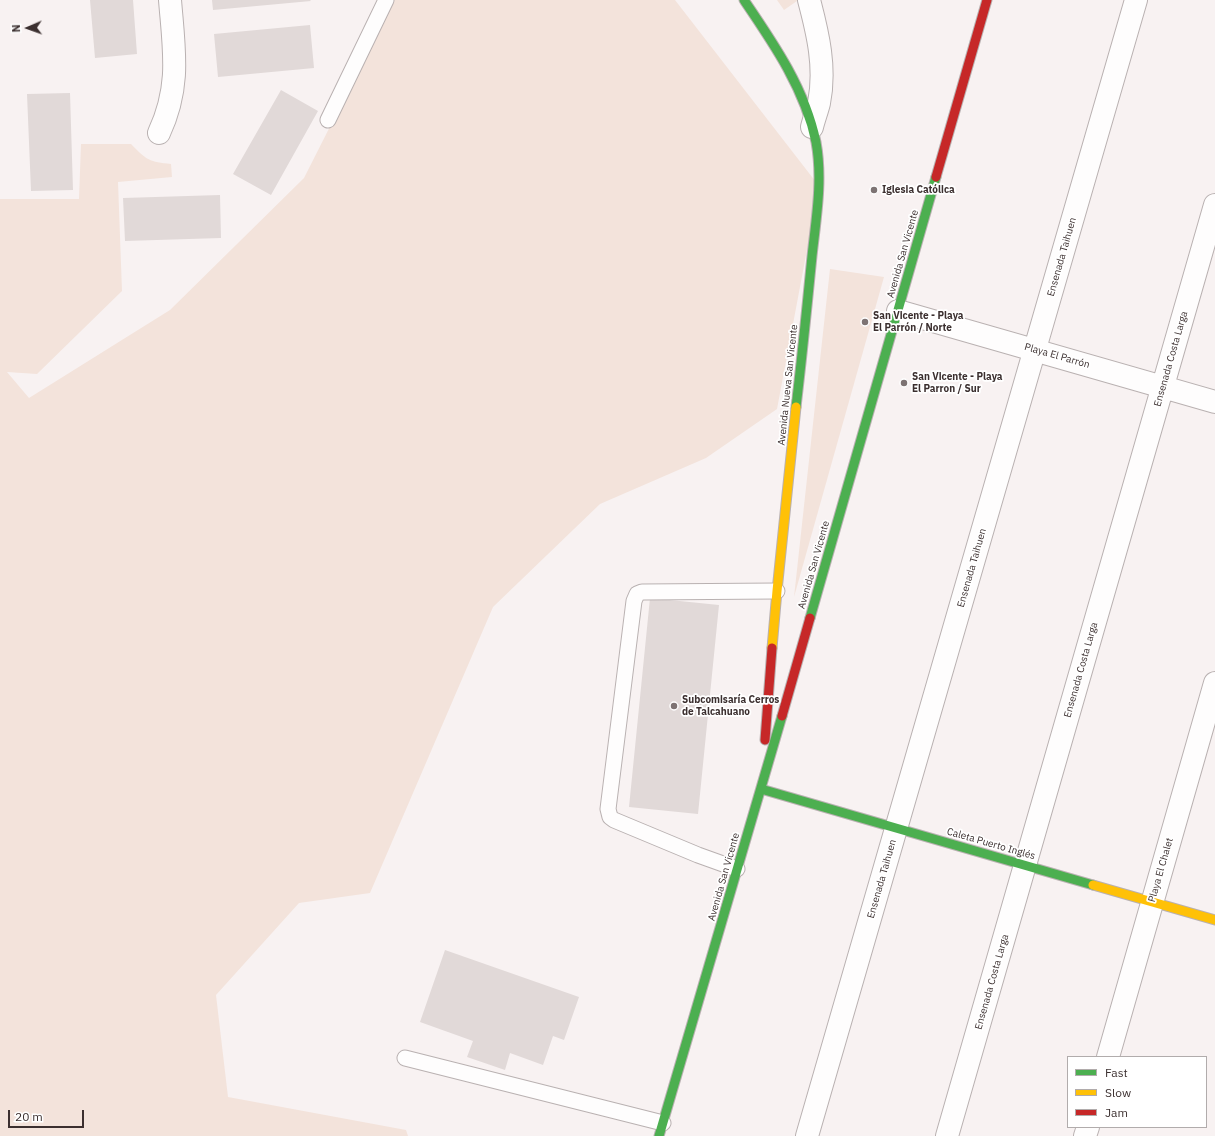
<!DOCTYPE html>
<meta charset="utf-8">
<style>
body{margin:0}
#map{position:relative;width:1215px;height:1136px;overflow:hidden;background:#f8f2f2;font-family:"IBM Plex Sans",sans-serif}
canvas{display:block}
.legend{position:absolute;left:1067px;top:1056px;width:140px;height:72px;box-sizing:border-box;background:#fff;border:1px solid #b1acac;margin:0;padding:5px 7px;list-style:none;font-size:12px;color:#3b2f2f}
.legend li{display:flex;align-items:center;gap:8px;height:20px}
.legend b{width:20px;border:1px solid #b1acac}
.north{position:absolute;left:8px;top:8px;width:40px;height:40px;-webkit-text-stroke:3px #fff;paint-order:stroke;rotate:268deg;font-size:11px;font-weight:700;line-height:16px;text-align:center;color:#3b2f2f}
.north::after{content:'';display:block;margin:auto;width:14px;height:18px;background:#3b2f2f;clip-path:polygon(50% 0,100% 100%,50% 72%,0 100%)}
.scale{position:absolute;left:8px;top:1110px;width:76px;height:18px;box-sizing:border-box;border:2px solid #3b2f2f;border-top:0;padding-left:5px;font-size:12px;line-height:14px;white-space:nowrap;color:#3b2f2f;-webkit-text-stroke:3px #fff;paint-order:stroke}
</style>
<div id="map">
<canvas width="1215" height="1136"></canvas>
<ul class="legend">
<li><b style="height:5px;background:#4caf50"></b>Fast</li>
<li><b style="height:5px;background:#ffc107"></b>Slow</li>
<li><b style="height:5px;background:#c62828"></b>Jam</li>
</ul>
<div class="north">N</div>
<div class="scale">20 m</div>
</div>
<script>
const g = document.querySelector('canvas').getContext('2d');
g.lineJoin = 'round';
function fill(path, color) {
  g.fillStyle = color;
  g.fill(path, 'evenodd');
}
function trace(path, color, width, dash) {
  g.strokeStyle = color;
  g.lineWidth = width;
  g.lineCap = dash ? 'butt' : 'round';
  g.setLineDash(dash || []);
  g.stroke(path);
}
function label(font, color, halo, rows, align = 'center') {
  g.font = font + ' "IBM Plex Sans",sans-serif';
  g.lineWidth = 3.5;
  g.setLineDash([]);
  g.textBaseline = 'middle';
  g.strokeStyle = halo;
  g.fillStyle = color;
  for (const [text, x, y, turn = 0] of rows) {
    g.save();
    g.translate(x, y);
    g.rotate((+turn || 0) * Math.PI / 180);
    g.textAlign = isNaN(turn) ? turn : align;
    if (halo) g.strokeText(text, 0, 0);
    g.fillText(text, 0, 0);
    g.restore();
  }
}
const green = new Path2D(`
 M394 0H675L819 186 777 409 706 458 600 504 493 607 370 893 299 903 216 995 228 1097 406 1130 408 1136H0V199H79L81 144H131C146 160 150 162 171 164L172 177 118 182 122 291 37 374 7 372 29 398 170 310 304 178Z
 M777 0H797V1L784 10Z
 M830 269 884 277 794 597Z`);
const building = new Path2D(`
 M90 0H133L137 54 95 58Z
 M212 0H310L311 1 213 10Z
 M310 25 314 68 218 77 214 34Z
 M281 90 318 111 271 195 233 174Z
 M70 93 73 190 31 191 27 94Z
 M220 195 221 238 125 241 123 198Z
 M650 598 719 605 698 814 629 807Z
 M445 950 579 997 564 1040 553 1036 543 1065 510 1053 505 1070 467 1057 473 1041 420 1022Z`);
const lane = new Path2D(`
 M328 120 386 0
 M737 869 698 855 614 820 610 817 608 809 634 601 637 594 642 592 777 591
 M405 1058 663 1123`);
const street = new Path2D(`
 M809 0C818 34 826 68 819 103 817 111 814 119 812 127
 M159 133C181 86 174 50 170 0
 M898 311 1215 402
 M1108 1057 1215 683
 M807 1136 1136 0
 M947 1136 1215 205
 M1085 1136 1088 1127`);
const fast = new Path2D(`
 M744 0C774 44 805 89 816 142 823 180 816 219 812 256 807 307 802 357 796 407
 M810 618 936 177
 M761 789 1093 885
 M659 1136 782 716`);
const slow = new Path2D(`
 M772 648 777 591 796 407
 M1093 885 1215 920`);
const jam = new Path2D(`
 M936 177 987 0
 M782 716 810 618
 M765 740 772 648`);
const markers = [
 [874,190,4,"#7d7373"],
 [865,322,4,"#7d7373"],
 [904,383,4,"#7d7373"],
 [674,706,4,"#7d7373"]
];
const poiNames = [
 ["Iglesia Católica",882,190],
 ["San Vicente - Playa",873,316],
 ["El Parrón / Norte",873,328],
 ["San Vicente - Playa",912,377],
 ["El Parron / Sur",912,389],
 ["Subcomisaría Cerros",682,700],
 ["de Talcahuano",682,712]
];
const streetNames = [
 ["Avenida San Vicente",903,254,-74],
 ["Ensenada Taihuen",1062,257,-74],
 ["Playa El Parrón",1057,356,16],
 ["Ensenada Costa Larga",1171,359,-74],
 ["Avenida Nueva San Vicente",788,385,-84],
 ["Avenida San Vicente",814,565,-74],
 ["Ensenada Taihuen",972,568,-74],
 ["Ensenada Costa Larga",1081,670,-74],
 ["Caleta Puerto Inglés",991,844,16],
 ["Playa El Chalet",1161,870,-74],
 ["Avenida San Vicente",724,877,-74],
 ["Ensenada Taihuen",882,879,-74],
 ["Ensenada Costa Larga",992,982,-74]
];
fill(green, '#f3e3db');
fill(building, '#e1d9d8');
trace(lane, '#b9b1b1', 17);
trace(street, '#b9b1b1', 24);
trace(fast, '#b9b1b1', 11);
trace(slow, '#b9b1b1', 11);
trace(jam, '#b9b1b1', 11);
trace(lane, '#fefdfd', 15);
trace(street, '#fefdfd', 22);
trace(fast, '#4caf50', 9);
trace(slow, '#ffc107', 9);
trace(jam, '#c62828', 9);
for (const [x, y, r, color] of markers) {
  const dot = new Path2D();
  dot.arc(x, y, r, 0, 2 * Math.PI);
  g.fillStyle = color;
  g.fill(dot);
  trace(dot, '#fff', 1.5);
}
label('bold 10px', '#3b2f2f', '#fff', poiNames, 'left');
label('10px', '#3b2f2f', '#fff', streetNames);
</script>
